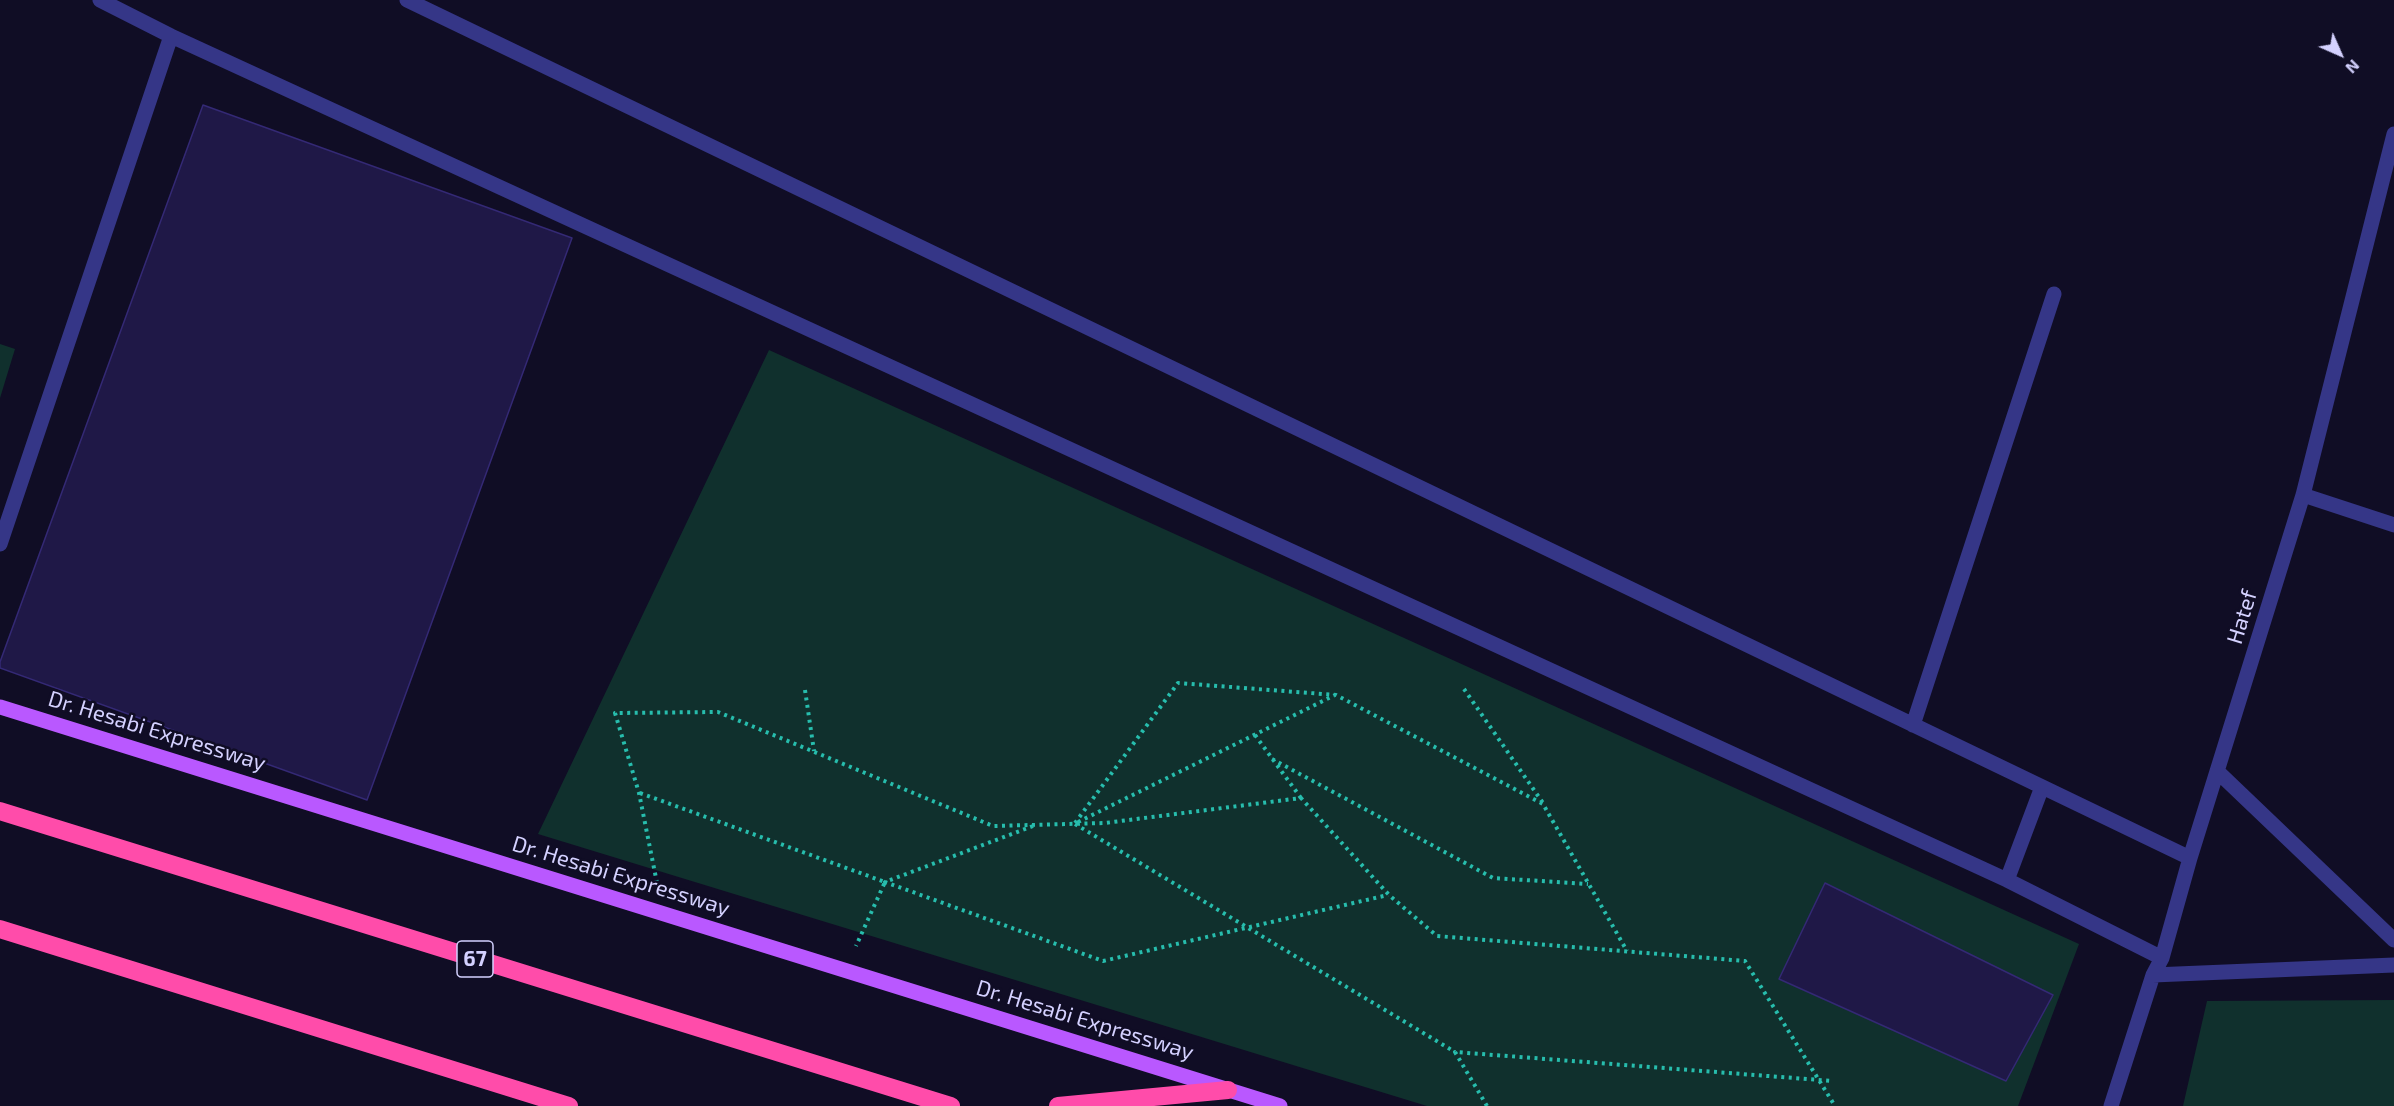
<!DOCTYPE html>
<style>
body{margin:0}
#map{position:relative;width:2394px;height:1106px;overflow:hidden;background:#100d25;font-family:"Exo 2",sans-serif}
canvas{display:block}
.north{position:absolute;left:2310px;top:24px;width:60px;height:60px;-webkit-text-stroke:4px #100d25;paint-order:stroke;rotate:135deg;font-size:16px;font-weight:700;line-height:24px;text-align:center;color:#d4d1ff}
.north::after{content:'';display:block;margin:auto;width:21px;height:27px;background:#d4d1ff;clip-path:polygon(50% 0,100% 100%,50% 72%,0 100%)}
</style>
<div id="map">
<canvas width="2394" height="1106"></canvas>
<div class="north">N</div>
</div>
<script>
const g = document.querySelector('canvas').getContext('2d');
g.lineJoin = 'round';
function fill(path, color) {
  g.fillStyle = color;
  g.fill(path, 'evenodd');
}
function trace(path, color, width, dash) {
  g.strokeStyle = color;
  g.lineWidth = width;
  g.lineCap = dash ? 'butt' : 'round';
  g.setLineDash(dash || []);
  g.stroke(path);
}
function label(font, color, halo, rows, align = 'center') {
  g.font = font + ' "Exo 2",sans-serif';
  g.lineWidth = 5;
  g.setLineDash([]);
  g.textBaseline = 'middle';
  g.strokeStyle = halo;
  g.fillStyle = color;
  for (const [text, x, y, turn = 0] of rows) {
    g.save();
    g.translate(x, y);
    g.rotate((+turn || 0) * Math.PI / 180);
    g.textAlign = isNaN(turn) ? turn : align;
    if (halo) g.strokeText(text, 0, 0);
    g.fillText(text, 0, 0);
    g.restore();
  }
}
const green = new Path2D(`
 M0 344 15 349 0 398Z
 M769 350 2079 944 2018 1106H1427L538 834Z
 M2394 1000V1106H2183L2207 1001Z`);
const building = new Path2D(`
 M203 105 572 238 367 800 0 668V662Z
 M1825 883 2053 995 2006 1081 1779 979Z`);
const path = new Path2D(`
 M1464 689 1543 803
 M805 690 814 751
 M1255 735 1301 798
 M1272 759 1493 878 1588 884
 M640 793 885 882 856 946
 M1078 822 1335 695
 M1075 823 1178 683 1336 695 1543 804 1627 951
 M1075 824 1455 1052
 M1033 826 885 882 1103 961 1388 895
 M657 883 639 793 615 713 718 712 993 826 1105 823 1301 798 1389 895 1437 936 1745 961 1835 1106
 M1487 1106 1455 1052 1833 1081`);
const minor = new Path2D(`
 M100 0 171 36 2007 880 2162 958
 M407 0 2190 858
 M2303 495 2394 525
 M0 544 171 36
 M1913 725 2054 294
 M2217 771 2394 940
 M2007 880 2042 787
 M2153 975 2394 965
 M2111 1106 2153 975 2162 958 2190 858 2303 495 2394 134`);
const major = new Path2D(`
 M0 707 1280 1106`);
const highway = new Path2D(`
 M0 811 951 1106
 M0 929 569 1106
 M1058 1106 1228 1090`);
const shields = [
 [475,959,36]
];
const shieldNames = [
 ["67",475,959]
];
const streetNames = [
 ["Hatef",2242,617,-73],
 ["Dr. Hesabi Expressway",157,731,17],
 ["Dr. Hesabi Expressway",621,876,17],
 ["Dr. Hesabi Expressway",1085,1020,17]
];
fill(green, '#10302d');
fill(building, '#1f1847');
trace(building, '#342975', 1.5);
trace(path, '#27bdad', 4, [3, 4.5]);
trace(minor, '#353687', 15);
trace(major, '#b958ff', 15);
trace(highway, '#ff4caa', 18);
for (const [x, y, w] of shields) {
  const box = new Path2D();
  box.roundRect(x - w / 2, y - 18, w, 36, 4.5);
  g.fillStyle = '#100d25';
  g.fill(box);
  trace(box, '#d4d1ff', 1.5);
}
label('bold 21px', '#d4d1ff', null, shieldNames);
label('22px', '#d4d1ff', '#100d25', streetNames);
</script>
